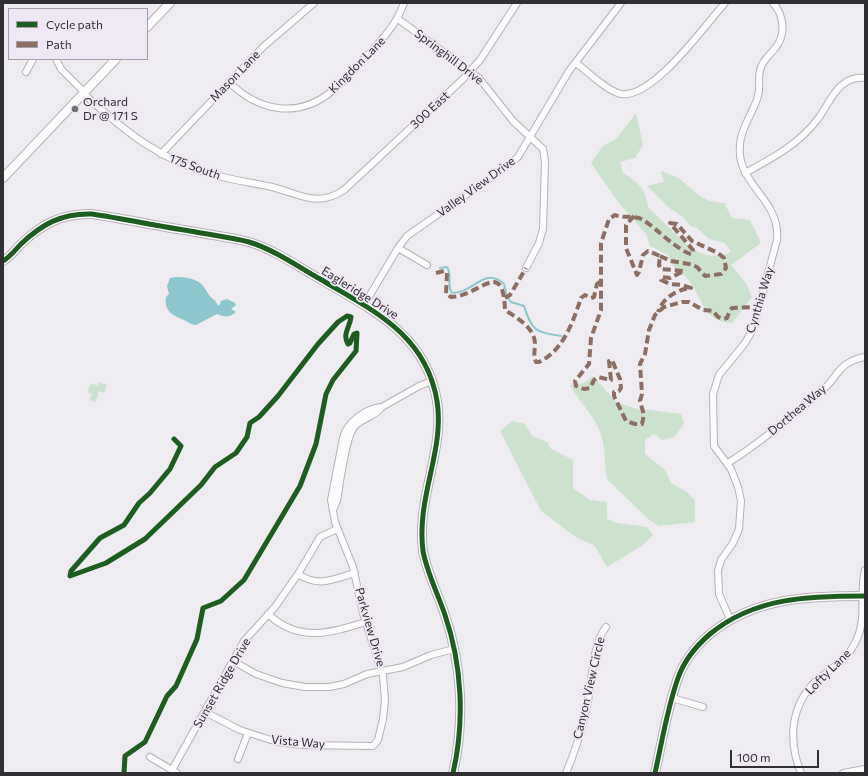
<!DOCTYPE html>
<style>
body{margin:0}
#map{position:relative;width:868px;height:776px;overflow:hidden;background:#eeebf1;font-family:Commissioner,sans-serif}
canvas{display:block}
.frame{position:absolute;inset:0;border:4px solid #322f34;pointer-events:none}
.legend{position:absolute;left:8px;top:8px;width:140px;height:52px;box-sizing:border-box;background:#efe8f4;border:1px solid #a39ea7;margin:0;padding:5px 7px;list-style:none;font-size:12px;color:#322f34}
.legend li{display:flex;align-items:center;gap:8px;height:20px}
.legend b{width:20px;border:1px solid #a39ea7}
.scale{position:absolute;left:730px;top:750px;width:89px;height:18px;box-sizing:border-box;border:2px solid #322f34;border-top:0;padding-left:5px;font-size:12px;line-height:14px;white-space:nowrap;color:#322f34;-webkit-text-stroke:3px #efe8f4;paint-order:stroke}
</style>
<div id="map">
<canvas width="868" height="776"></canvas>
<div class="frame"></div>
<ul class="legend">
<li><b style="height:5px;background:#1b5e20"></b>Cycle path</li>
<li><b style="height:5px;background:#8d6e63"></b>Path</li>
</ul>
<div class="scale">100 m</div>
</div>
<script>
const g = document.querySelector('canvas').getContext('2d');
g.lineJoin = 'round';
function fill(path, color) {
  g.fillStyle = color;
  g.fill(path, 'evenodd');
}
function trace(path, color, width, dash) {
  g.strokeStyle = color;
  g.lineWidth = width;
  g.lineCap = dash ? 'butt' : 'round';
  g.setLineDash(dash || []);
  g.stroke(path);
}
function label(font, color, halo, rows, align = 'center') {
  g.font = font + ' Commissioner,sans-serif';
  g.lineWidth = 3.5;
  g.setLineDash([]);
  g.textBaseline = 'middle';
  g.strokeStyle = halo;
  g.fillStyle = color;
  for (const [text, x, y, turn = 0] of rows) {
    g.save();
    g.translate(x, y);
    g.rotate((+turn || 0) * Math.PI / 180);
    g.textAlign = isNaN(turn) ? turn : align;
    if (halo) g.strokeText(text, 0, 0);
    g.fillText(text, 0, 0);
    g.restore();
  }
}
const green = new Path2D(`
 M636 113 643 145 635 158 620 162 623 173C637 181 647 190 648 207 656 216 666 224 675 233 691 250 707 262 731 252L725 243 709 239 697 228 690 226 684 218 668 207 647 186 664 182 661 171C666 173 673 175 678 178 696 191 700 202 724 203L732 218 750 220 761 243 731 265 746 283 752 297 732 323C704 321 704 303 691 283 683 271 672 271 668 255L650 246 646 234 618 202 591 163 602 147 617 138Z
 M593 376 616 402 633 408 681 414 684 424 674 437 662 440 654 434 645 440V454L665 470 671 483 687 492 695 500V522L659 526 648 519 607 479C604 462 606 443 598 427 590 411 578 400 570 385L584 383Z
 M99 382 107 385 104 393 99 391 96 402 89 400 92 394 87 392 91 383 98 386Z
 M512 421 525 424 532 436 547 442 551 449 573 460V488L590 500 607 502V519L617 523 647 527 653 535 643 545 607 567 594 545 577 538 541 511 500 431Z`);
const water = new Path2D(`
 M175 277C185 277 198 278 204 287 209 294 207 294 213 299 216 300 216 304 219 306L221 301 227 299 235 303 236 305 231 309 236 312C229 318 224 317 217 314L196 325C191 325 188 322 184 320 172 315 164 311 166 297L169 294 167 286 170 278Z`);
const stream = new Path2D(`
 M440 268 447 267C453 275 446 285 452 293 474 293 484 266 504 284L507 297 511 302 524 306C532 331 535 332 561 336`);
const street = new Path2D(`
 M398 19 479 78 513 121 543 149 545 161 543 229 539 243 526 268
 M56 59 61 69 84 92
 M576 63C588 72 607 91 621 94 653 99 705 25 725 3
 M26 72 33 59
 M229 82C258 111 297 119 331 92 343 83 353 71 363 60 380 42 396 26 404 3
 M83 93C125 132 162 162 219 176 236 181 255 183 272 187 300 194 317 208 344 190L462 80 480 60 517 3
 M161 154 263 47 314 3
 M745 173C772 158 798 145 817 120 826 109 831 94 842 85 849 79 856 77 865 78
 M398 248 427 265
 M364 305 398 248 407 236 507 166 518 157 569 71 621 3
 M728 463C763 441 796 413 827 386 834 379 838 370 845 365 851 361 858 358 865 357
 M333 510 337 501C340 484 345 439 354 427 362 418 375 417 382 407L419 386 432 381
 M298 574C319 588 333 579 355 573
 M268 614C299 643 330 633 366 622
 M730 619 719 594 718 571 721 560 733 543 739 529 741 501 738 487 731 469 714 446 713 394 719 375 745 343 753 329 777 240C781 196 731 184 741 138 744 123 754 111 758 96 761 86 757 77 761 67 764 59 771 54 776 47 786 34 784 15 773 3
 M233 661 256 674 282 683 305 687H329L344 684 367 674 403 667 431 655 454 649
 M672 698 703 707
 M205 712 240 730 277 742 303 745 373 746 378 740 383 719 385 700 383 676 363 613 353 567 335 522 331 500 343 438C347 422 366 408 382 407
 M150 757 177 773
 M238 759 248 733
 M172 770 244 641 275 607 298 574 320 537 337 529
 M566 773C575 752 582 729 587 706 592 684 592 644 606 627
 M801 773C788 741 790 705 817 680 834 666 847 661 857 639 867 617 859 593 865 570
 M843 773 865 769`);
const secondary = new Path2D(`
 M147 27 170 3
 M3 178 116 59
 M3 261C10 257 15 250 21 244 42 224 62 213 92 214 125 219 157 226 190 231 210 235 230 237 249 242 275 250 297 266 320 279 372 310 426 334 437 401 445 451 416 497 423 551 427 573 438 594 445 615 462 665 465 721 453 773
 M655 773C662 742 667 709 678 678 684 661 696 646 710 634 755 597 809 596 865 596`);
const quiet = new Path2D(`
 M634 216 626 225V248L637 275 639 272 643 255 648 251 660 256 659 265 661 269 684 271 670 278 662 277 661 280 670 284 682 285 691 288C685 291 691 288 685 289 673 292 662 300 658 312
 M660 256 671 261 689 264 697 267 705 276 721 274 726 268 724 258 718 253 692 241 677 224 670 223 693 250 692 254C682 254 654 227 645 221 635 214 625 219 615 215L609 219 601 243V310L591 338 589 364 575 381 576 386 584 389 590 388 594 380 598 377 611 380 609 361 612 360 620 379 621 388 619 391 614 392V396L626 421 635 424H642L644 415 640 401 642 394 640 364 645 354 649 330 655 315 664 307 682 302H689L703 310 713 311 718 317 724 319 727 318 730 310 732 308 753 307
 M436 273 444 271 447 273 446 294 451 297C479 297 503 256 505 310 517 318 534 327 535 343 535 350 533 355 536 362H539C563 351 573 322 581 298L585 295 591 298 594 297 597 284 600 282
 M505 298 510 295 526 268`);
const cycleway = new Path2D(`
 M3 261C10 257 15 250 21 244 42 224 62 213 92 214 125 219 157 226 190 231 210 235 230 237 249 242 275 250 297 266 320 279 372 310 426 334 437 401 445 451 416 497 423 551 427 573 438 594 445 615 462 665 465 721 453 773
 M124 773 125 756 145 742 167 696 176 686 197 639 203 608 221 601 244 580 300 486 316 444 326 394 333 380 356 351 357 333 354 334 350 343 348 344C342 334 350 327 351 317L347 316 338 322 318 344 278 396 259 417 250 423 247 437 236 453 215 467 201 485 145 539 106 563 70 576 71 571 100 538 124 525 139 503 150 493 170 469 181 446 174 439
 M655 773C662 742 667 709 678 678 684 661 696 646 710 634 755 597 809 596 865 596`);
const markers = [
 [75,109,4,"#747176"]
];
const streetNames = [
 ["Springhill Drive",449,57,37],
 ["Kingdon Lane",357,65,-45],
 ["Mason Lane",235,76,-46],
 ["300 East",430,110,-43],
 ["175 South",195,167,20],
 ["Valley View Drive",476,187,-36],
 ["Eagleridge Drive",360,293,32],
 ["Cynthia Way",760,300,-73],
 ["Dorthea Way",797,410,-40],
 ["Parkview Drive",370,627,74],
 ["Lofty Lane",828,672,-45],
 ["Sunset Ridge Drive",222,683,-60],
 ["Canyon View Circle",589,688,-77],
 ["Vista Way",298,742,5]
];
const poiNames = [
 ["Orchard",83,102],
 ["Dr @ 171 S",83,116]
];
fill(green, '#cce1ce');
fill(water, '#8ec7cb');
trace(stream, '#8ec7cb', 2);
trace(street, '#b6b3b8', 8);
trace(secondary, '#b6b3b8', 10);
trace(street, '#fcfcfd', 6);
trace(secondary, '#fcfcfd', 8);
trace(quiet, '#8d6e63', 4, [8, 4]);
trace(cycleway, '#1b5e20', 5);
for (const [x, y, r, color] of markers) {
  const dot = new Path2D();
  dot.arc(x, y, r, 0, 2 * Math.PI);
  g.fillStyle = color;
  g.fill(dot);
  trace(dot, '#efe8f4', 1.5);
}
label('12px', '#322f34', '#efe8f4', streetNames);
label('12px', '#322f34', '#efe8f4', poiNames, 'left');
</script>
